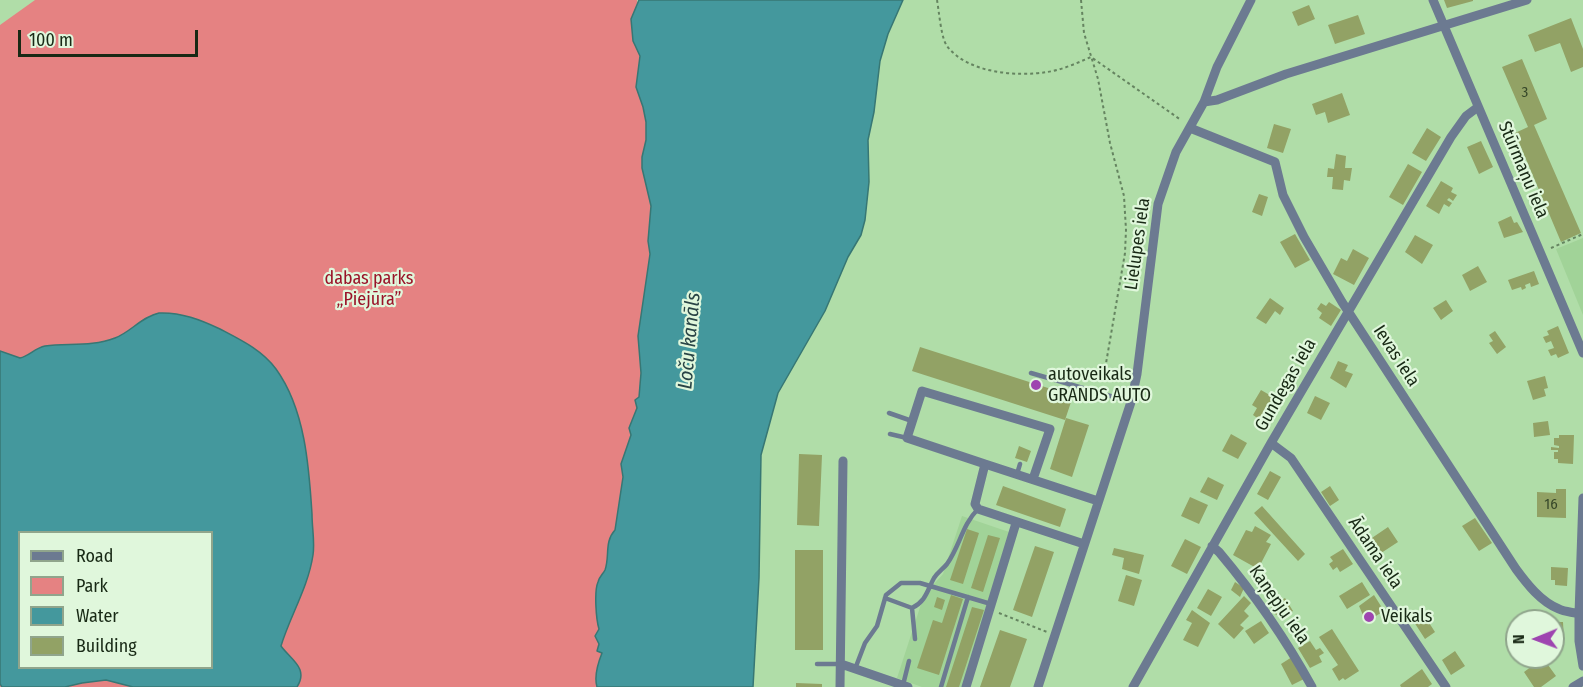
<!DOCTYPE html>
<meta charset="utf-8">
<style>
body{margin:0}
#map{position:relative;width:1583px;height:687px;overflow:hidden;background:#b0dda8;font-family:"Fira Sans Condensed",sans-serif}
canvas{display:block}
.legend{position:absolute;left:18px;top:531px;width:195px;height:138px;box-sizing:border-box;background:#e0f7dc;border:2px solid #90a58c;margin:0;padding:8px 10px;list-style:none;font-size:18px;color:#182915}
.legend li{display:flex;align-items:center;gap:12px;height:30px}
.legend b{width:30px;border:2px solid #90a58c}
.north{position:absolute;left:1505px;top:609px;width:60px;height:60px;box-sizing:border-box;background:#e0f7dc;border:2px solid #90a58c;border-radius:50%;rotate:269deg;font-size:16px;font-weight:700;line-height:24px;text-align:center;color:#182915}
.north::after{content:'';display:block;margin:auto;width:21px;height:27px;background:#9e45b0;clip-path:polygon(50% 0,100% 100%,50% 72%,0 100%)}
.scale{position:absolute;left:18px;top:30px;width:180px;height:27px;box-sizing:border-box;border:3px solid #182915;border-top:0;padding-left:8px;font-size:18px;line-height:21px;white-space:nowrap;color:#182915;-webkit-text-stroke:4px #e0f7dc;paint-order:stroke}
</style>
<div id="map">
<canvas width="1583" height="687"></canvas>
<ul class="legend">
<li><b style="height:8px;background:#6c7a91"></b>Road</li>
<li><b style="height:16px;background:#e58282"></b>Park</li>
<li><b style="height:16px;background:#44989d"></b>Water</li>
<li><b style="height:16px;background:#92a265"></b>Building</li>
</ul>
<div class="north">N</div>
<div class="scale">100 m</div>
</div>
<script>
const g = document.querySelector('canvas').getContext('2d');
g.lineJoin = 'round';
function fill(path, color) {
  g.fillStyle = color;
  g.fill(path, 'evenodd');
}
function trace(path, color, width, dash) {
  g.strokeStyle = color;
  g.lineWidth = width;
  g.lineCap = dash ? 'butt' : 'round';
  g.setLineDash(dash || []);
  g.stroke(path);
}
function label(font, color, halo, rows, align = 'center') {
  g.font = font + ' "Fira Sans Condensed",sans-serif';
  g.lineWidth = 4.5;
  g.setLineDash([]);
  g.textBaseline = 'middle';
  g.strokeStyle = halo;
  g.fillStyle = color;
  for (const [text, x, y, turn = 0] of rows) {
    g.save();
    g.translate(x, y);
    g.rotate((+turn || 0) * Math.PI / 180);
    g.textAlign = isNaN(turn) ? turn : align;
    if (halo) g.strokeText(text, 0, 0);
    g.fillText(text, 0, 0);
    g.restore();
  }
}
const built = new Path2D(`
 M1583 238V315L1556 249Z
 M962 516 1009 532 962 687H922L897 678 924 595 943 574Z`);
const green = new Path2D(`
 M35 0H637L663 207 656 333 598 687H0V25ZM20 532H212V668H20Z`);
const water = new Path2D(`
 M639 0H903L888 34 880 61 874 112 868 140 869 182 865 220 861 235 848 257 825 311 778 393 761 455 759 578 753 687H597C594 677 598 663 602 653L597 651 599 644 595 636 599 629C596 619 594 591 598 582 599 577 603 574 605 570 610 556 604 542 615 530L623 477 621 464 631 435 629 428 637 408 635 400 639 397 641 373 638 336 650 254 648 241 651 206 642 168V157L646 140V122L643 107 636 87 640 56 633 41 631 19Z
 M159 313C181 312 201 320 220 329 241 340 262 350 276 369 305 409 309 466 312 514 312 528 315 542 313 555 308 588 290 616 281 646 291 660 309 668 297 687H133L106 680 82 683 65 687H2L0 684V351L20 358C29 356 35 348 45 346 68 343 92 347 115 338 131 332 141 317 159 313ZM20 532H212V668H20Z`);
const building = new Path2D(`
 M1444 0H1473V1L1447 8Z
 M1309 5 1315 19 1298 26 1292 12Z
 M1358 15 1365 34 1335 44 1328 25Z
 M1571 18 1583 49V67L1571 72 1560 43 1535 52 1528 35Z
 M1522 59 1547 119 1534 125 1581 233 1561 242 1515 133 1528 127 1502 67Z
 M1342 93 1350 115 1328 123 1325 112 1316 115 1312 104Z
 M1274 124 1291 129 1283 153 1267 148Z
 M1427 128 1441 137 1426 161 1412 153Z
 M1481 141 1493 167 1479 174 1467 147Z
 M1336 154 1346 156 1345 168H1352L1350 181 1344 180 1343 190 1332 189 1333 177H1327L1328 168 1334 169Z
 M1408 164 1422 172 1403 205 1389 197Z
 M1441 181 1453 188 1451 192 1457 195 1453 201 1449 198 1447 200 1452 203 1449 207 1444 204 1439 214 1426 206Z
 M1259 194 1268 197 1262 216 1252 212Z
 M1511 216 1514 223 1517 222 1523 232 1504 238 1498 222Z
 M1295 234 1310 260 1295 268 1280 242Z
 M1415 235 1433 245 1422 264 1405 252Z
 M1353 249 1369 258 1354 285 1333 274 1341 258 1347 261Z
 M1478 266 1487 282 1470 291 1462 275Z
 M1534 271 1539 284 1531 287 1530 283 1525 285 1526 288 1522 290 1521 287 1512 290 1508 280Z
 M1270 298 1284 308 1280 315 1275 311 1266 324 1256 318Z
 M1446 300 1453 311 1441 320 1433 308Z
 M1329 302 1341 310 1331 326 1319 318 1322 313 1317 309 1321 303 1326 306Z
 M1558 326 1569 353 1558 358 1556 354 1551 356 1548 350 1554 348 1551 341 1546 343 1543 337 1549 335 1547 331Z
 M1495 331 1506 347 1497 354 1489 343 1493 341 1489 335Z
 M920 347 1073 396 1065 420 912 371Z
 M1338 361 1348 365 1345 371 1353 374 1346 388 1330 378Z
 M1545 376 1548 388 1544 389 1546 396 1533 400 1527 381Z
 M1261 390 1280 401 1266 424 1253 415 1257 408 1252 405Z
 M1315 396 1330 403 1321 420 1307 413Z
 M1066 418 1089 425 1072 477 1050 469Z
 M1548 421 1550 435 1534 437 1533 423Z
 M1231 434 1247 443 1238 459 1222 451Z
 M1559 435H1574L1573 464 1558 463V459H1554V452H1558V450H1551V447L1559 448V446L1554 445V438H1559Z
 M1019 446 1031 451 1027 462 1015 458Z
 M799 454 822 455 819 526 797 525Z
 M1270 471 1281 477 1268 500 1257 494Z
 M1208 477 1224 485 1217 500 1200 492Z
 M1003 486 1066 509 1060 527 996 505Z
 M1330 486 1339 500 1330 506 1321 492Z
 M1556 489H1566V518L1537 517V492L1556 493Z
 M1190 497 1208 505 1199 524 1181 516Z
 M1262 506 1305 554 1298 561 1254 513Z
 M1475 518 1492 543 1479 551 1462 526Z
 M1255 526 1271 535 1266 542 1271 544 1258 569 1233 555 1246 530 1252 532Z
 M1388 527 1398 542 1375 557 1366 542Z
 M967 529 979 533 963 584 950 580Z
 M988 535 1000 538 983 592 971 588Z
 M1185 539 1201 547 1187 574 1171 566Z
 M1035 546 1054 552 1032 617 1013 610Z
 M1114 548 1144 555 1139 574 1122 569 1124 558 1112 555Z
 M1343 549 1353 564 1340 572 1337 567 1333 570 1329 564 1333 561 1330 557Z
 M795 550H823V650H795Z
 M1551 567 1568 568 1567 586 1555 585V580H1551Z
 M1126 575 1142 580 1134 606 1118 601Z
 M1235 582 1244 588 1240 597 1231 590Z
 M1362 582 1370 595 1347 609 1339 596Z
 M1208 589 1222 597 1211 616 1197 608Z
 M951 595 963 599 939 675 917 668 933 620 942 623Z
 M1374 595 1384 611 1366 622 1359 606Z
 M1244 596 1251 603 1244 611 1249 616 1240 625 1244 628 1234 639 1218 624Z
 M937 597 945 600 942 610 934 607Z
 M1285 598 1293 611 1286 615 1283 610 1276 615 1271 607Z
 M972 607 984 610 959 687H946Z
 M1192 610 1210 623 1198 647 1183 640 1192 623 1186 620Z
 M1424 615 1435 632 1425 639 1414 622Z
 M1261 621 1269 633 1254 644 1245 631Z
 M1553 622H1563L1564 642H1553Z
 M1332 629 1359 671 1345 680 1343 678 1339 681 1332 669 1338 665 1319 637Z
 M1000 630 1027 639 1010 687H980Z
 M1310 641 1316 650 1320 648 1324 653 1319 656 1322 662 1310 668 1298 648Z
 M1455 651 1465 666 1451 675 1442 660Z
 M1292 657 1304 679 1292 685 1281 664Z
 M1543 658 1556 676 1541 687H1534L1524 672Z
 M1422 669 1432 684 1428 687H1401L1400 685Z
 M796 683 822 684V687H796Z`);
const path = new Path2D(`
 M937 0C939 11 941 38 947 46 967 73 1017 77 1047 72 1062 70 1077 63 1091 57L1181 120
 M1081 0 1084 33 1098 79 1110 143 1124 196 1126 230 1125 253 1104 375
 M1551 248 1583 234
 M999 613 1047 632`);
const lane = new Path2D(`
 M1031 373 1131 402
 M889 413 912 421
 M890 434 907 438
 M1017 474 1020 464
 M885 598 912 608C926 601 927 591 934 578 938 572 943 569 947 564 960 546 962 525 978 509
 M912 608 915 639
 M817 664H841
 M855 669 865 643 877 626 886 595 901 583H920L991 604
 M903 685 909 661
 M941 687 968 597`);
const street = new Path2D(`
 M1433 0 1583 353
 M1204 102 1217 67 1251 0
 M1190 128 1275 162 1283 195 1304 237 1342 302 1516 569C1527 584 1541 602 1559 609 1565 612 1573 612 1579 614
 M1271 443 1291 458 1446 687
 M985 464 1098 501
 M1033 479 1050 429 922 391 907 438 985 464 975 504 978 509 1084 544
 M1583 498 1579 614V641L1583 666
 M1212 546 1219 552C1256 596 1284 636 1312 687
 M841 664 908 687
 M840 687 843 461
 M966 687 1016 523
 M1038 687 1131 402 1137 374 1158 204 1176 152 1204 102 1217 100 1286 74 1527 0
 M1133 687 1271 443 1451 137 1466 116 1478 107
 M1573 687 1583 681`);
const markers = [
 [1036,385,6,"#9e45b0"],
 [1369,617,6,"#9e45b0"]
];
const numberNames = [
 ["3",1525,93],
 ["16",1551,505]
];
const streetNames = [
 ["Stūrmaņu iela",1523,170,67],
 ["Lielupes iela",1138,244,-82],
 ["Ievas iela",1396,356,57],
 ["Gundegas iela",1286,385,-60],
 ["Ādama iela",1375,553,56],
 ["Kaņepju iela",1279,605,55]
];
const parkNames = [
 ["dabas parks",369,279],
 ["„Piejūra”",369,300]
];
const poiNames = [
 ["autoveikals",1048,375],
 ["GRANDS AUTO",1048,396],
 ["Veikals",1381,617]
];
const waterNames = [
 ["Loču kanāls",690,341,-85]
];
fill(built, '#a1d398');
fill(green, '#e58282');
fill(water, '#44989d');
trace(water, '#377774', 1.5);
fill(building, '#92a265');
trace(path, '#658460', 2, [3, 3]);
trace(lane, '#6c7a91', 4.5);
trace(street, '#6c7a91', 9);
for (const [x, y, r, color] of markers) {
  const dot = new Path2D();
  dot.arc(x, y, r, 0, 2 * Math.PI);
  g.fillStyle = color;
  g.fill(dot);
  trace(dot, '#e0f7dc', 2);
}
label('15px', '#364729', null, numberNames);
label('18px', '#182915', '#e0f7dc', streetNames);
label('18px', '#991328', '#e0f7dc', parkNames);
label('18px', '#182915', '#e0f7dc', poiNames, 'left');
label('italic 20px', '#294446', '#e0f7dc', waterNames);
</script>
